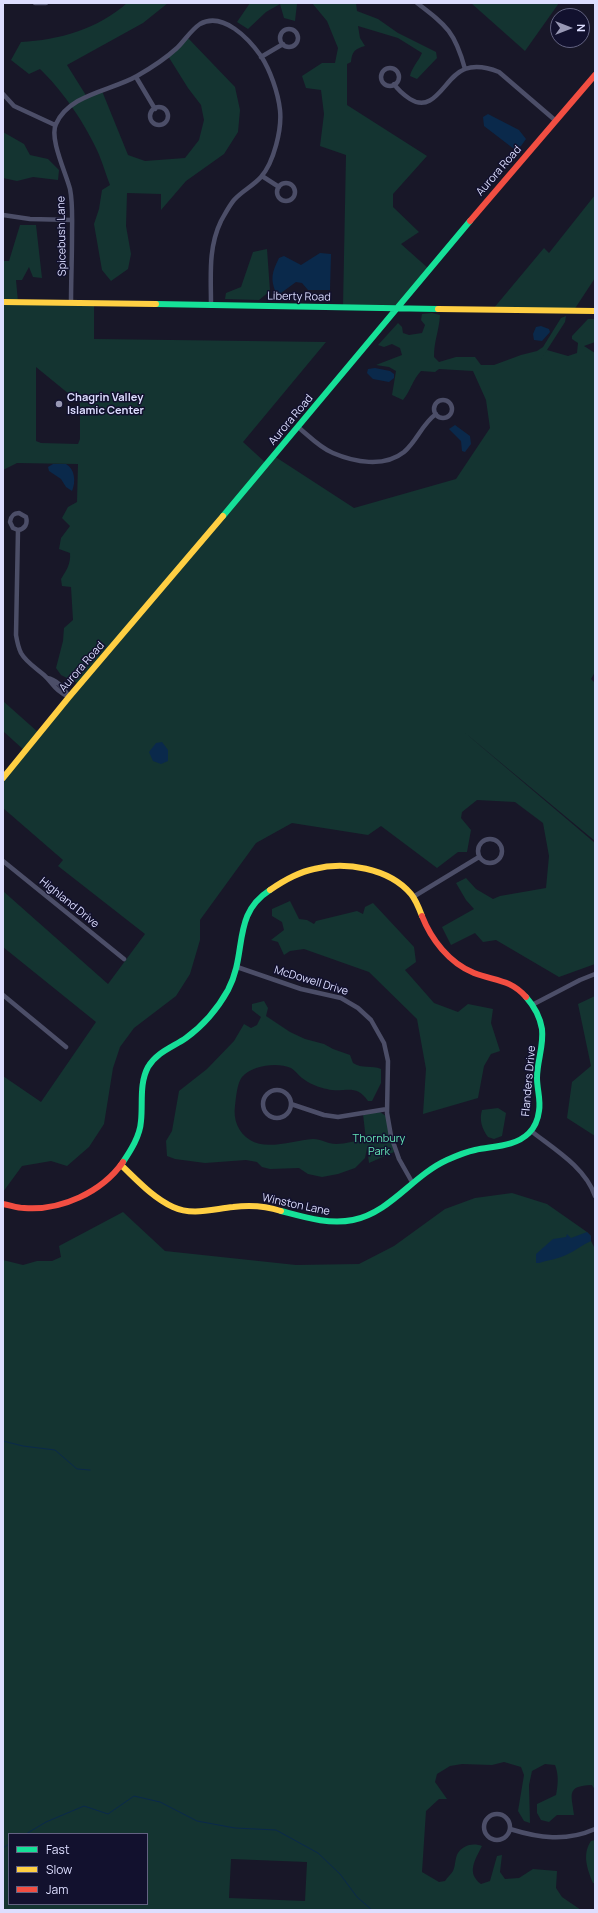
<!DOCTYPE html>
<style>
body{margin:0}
#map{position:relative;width:598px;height:1913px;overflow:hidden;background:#181728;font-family:Manrope,sans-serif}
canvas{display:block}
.frame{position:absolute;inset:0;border:4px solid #dddeff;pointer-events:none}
.legend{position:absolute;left:8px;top:1833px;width:140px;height:72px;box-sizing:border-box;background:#12112e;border:1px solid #636382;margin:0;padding:5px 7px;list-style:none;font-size:12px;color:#dddeff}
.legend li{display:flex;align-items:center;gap:8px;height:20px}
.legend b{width:20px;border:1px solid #636382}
.north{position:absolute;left:550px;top:8px;width:40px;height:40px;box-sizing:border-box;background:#12112e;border:1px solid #636382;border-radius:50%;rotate:90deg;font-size:11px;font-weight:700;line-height:16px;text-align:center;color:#dddeff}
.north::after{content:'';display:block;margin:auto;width:14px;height:18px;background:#9898b4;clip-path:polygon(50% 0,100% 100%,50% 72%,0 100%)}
</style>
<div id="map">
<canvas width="598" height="1913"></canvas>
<div class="frame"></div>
<ul class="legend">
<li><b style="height:5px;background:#16e098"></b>Fast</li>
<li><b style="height:5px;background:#ffcf43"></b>Slow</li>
<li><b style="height:5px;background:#f24e42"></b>Jam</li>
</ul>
<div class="north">N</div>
</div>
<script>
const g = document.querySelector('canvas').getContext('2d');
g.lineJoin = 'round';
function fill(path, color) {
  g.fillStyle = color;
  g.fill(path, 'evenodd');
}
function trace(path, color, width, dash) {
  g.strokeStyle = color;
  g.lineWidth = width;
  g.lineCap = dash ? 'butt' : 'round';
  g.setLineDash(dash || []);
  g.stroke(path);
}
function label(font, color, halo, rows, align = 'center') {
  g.font = font + ' Manrope,sans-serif';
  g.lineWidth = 3;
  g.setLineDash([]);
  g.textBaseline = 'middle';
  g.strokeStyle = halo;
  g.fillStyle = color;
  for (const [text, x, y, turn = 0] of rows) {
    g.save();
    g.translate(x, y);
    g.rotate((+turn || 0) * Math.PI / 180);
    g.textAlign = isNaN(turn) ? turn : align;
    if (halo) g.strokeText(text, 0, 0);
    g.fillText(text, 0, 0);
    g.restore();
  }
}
const green = new Path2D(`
 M127 3H168L143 23 67 65 87 97 102 91 128 155 145 161 185 158 199 140 204 120 201 105 188 88 168 56 187 37 235 87 240 110 238 132 224 154 186 181 161 210V194L127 193 126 226 131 254 128 269 111 281 102 270 94 224 99 209 102 190 110 185C105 172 101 157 94 144 82 119 60 88 40 69L29 74 11 60 21 42C59 40 98 29 127 3Z
 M250 3H299L297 4 295 21 284 18 280 4 266 12 248 29 237 22Z
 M312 3H356L357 11 378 19 398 33 436 52 437 58 417 79 410 76C412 67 418 62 422 53L398 38 358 26 360 38 365 46C355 49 352 51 351 62L347 64V105L427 156 393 194V207L419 232 401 244 429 269 397 308 343 307 346 155 320 146 324 114 321 90 306 88 302 76 322 63H335L338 48 327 21Z
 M471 3H559L525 51Z
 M3 132 24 144 30 155 48 159 59 170 58 180 33 177 17 181 3 178Z
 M595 195V278L574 310 493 309 544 248 549 253Z
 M20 225H36L42 278 33 277 29 267 22 280H16L18 302 94 303V339L326 342 243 442 267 464 274 456 354 508 456 479 490 428 486 400 473 371 439 369 435 372 421 371C413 379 411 390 403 400L392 395 396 371 389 367 376 365 402 355 400 348 392 344 384 347 378 345 398 323 402 327 403 333 409 335 422 333 425 325 421 320 422 314 432 313 440 315C439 332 434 340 434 357L439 362 456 357H475L481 365H494L521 355 537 351 543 347 561 318 566 316 565 322 536 367 547 350 568 356 577 353 578 343 572 339V336L588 319H595V342L584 346 595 353V672L591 679 595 683V841L464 732 595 843V964L559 977 496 940 483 942 475 933 451 945 442 927 474 909 466 900 456 883 466 878 476 889 493 899 500 896 546 888 549 856 543 823 515 802 477 800 462 812 461 818 471 830 467 852H458L437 868 381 826 368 835 292 823 256 843 200 920V940L190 974 176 996 134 1028 120 1047 113 1068 104 1124 89 1147 67 1166 51 1161 22 1166 3 1192V1076L41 1102 96 1022 3 947V891L108 984 145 934 58 866 63 860 3 808V778L25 751 3 731V701L39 733 77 683 61 675 56 668 63 641 64 628 73 620 71 587 62 586 61 579C66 571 71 564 70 553L59 549 61 538 70 526 62 518 68 507 77 502 78 464 17 463 3 470V261H9ZM36 367 80 403V439L78 444 41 443 36 441Z
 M267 249 270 291 259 300 225 299 226 293 241 287 253 252Z
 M290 901 299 919 307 920 314 924 316 921 357 911 363 914 365 907 373 903 414 947 416 962 405 970 434 1003 458 1012 468 1004 493 1009 491 1023 500 1051 491 1054 484 1066 478 1098 423 1114 426 1069 417 1019 369 972 304 949 290 951 284 955 278 942 271 940 284 930 282 922 272 916V909Z
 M595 996V1136L567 1118 572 1082 591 1066 578 1004Z
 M264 1001 268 1008 266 1016 290 1032 305 1039 324 1044 333 1049 350 1055 353 1063C362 1069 372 1065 381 1069V1083L372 1101H368C355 1082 344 1094 327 1089 320 1088 308 1083 302 1078 298 1075 296 1071 291 1068 278 1062 252 1065 242 1077 237 1083 236 1098 235 1106 233 1119 238 1133 250 1140 267 1151 294 1140 313 1139 321 1139 328 1144 336 1144 346 1144 356 1140 366 1140L363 1114 380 1112 386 1116 394 1152 369 1163 367 1148 365 1158 355 1168 338 1174 322 1177 308 1174 299 1168 270 1169 262 1167 257 1162 246 1160 205 1163 175 1159 167 1156 166 1141 172 1131 179 1091 207 1069 234 1041 244 1024 251 1028 257 1025 261 1017 252 1010V1004Z
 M498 1108 506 1113 502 1136 494 1139 488 1137C482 1129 479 1120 482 1110Z
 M512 1193 547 1204 587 1232 591 1236V1241L595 1249V1790L592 1785C565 1786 572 1795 574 1815H557L549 1822 541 1820 537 1813V1804L556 1795C558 1785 559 1775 555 1765L545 1764 532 1771 529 1785 530 1823 524 1821 518 1811 524 1775 521 1767 504 1762 492 1765 462 1764 450 1766 437 1774 435 1782 447 1799H439L426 1811 422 1872 439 1882 445 1881C447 1878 451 1874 453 1871 455 1867 455 1862 456 1858 459 1846 472 1842 482 1846 475 1860 466 1873 481 1884L490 1881 497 1856 502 1855 500 1872 505 1879 519 1878 533 1869 557 1871 556 1888 562 1897 581 1910H3V1260L23 1265 37 1261H52L61 1257 59 1246 123 1212 165 1251 296 1265 359 1264 394 1246 445 1209 475 1198ZM9 1834H147V1904H9ZM231 1859 307 1862 305 1901 229 1898Z
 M595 1840V1883H593C587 1869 582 1854 591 1841Z`);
const water = new Path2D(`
 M488 114 519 130 526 139 521 146 514 149 484 126 483 117Z
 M320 253 331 254 330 290H308L302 283 296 282 281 293H276C270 279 272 272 279 258L284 256 301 265Z
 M541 326 549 329 550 332 542 341 534 340 533 334 536 327Z
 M375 368 390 371 394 374V378L389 382 373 379 367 373 368 369Z
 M455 425 470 436 471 444 465 452 462 451 461 441 449 429Z
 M53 464H66C75 469 76 482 72 491L66 487 61 479 49 471 48 467Z
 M162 742 168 750V761L161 764 153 761 149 752 156 743Z
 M587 1232 591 1236V1241C582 1245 575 1251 566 1255 558 1259 548 1260 539 1263H536V1254L553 1239 566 1237 567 1234 571 1238Z`);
const stream = new Path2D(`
 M3 1441 23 1446 55 1450 77 1469 90 1470
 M26 1834 46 1822 84 1806 108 1814 134 1796 160 1802 197 1821 235 1828 276 1830 318 1853 340 1874 357 1897 372 1910
 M3 1848 9 1844`);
const street = new Path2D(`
 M35 3H46
 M417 3C447 26 455 32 465 69
 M280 38a9 9 0 1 1 18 0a9 9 0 1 1-18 0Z
 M261 57 283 44
 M381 77a9 9 0 1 1 18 0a9 9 0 1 1-18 0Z
 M136 77 155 109
 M394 84C398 90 404 95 410 99 435 115 445 76 465 69 476 65 489 68 499 72L556 121
 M3 94 14 106 55 125
 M150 116a9 9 0 1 1 18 0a9 9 0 1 1-18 0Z
 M262 176 279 187
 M277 192a9 9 0 1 1 18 0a9 9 0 1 1-18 0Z
 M3 215 30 219 72 220
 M71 303C71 281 72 258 72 235 72 220 73 204 70 189 66 173 49 138 56 124 69 94 111 91 137 76 151 68 165 59 177 48 185 40 191 30 200 24 223 11 249 39 261 56 270 70 278 92 280 110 282 129 274 162 261 177 253 186 242 191 234 200 229 206 225 214 221 221 208 248 211 276 211 305
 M434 409a9 9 0 1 1 18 0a9 9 0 1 1-18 0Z
 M298 427C309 436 320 448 333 453 354 462 384 468 404 452 417 441 422 424 436 414
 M18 530C25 529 28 524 26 517L19 513C13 513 11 516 10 522L13 528 18 530 16 635C17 641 18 647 21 653 26 662 36 668 44 675 54 684 54 690 69 697 64 688 58 680 47 678
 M478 851a12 12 0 1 1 24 0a12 12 0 1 1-24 0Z
 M3 861 124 959
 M413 897 479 857
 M237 967 301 989 341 998 358 1008 371 1020 384 1043 388 1061 387 1113 391 1136 399 1159 412 1182
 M3 995 66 1047
 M532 1005 580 980 595 974
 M263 1104a14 14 0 1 1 28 0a14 14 0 1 1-28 0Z
 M291 1104 324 1115 338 1117 387 1109
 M531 1131C554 1149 585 1167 595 1196
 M484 1827a13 13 0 1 1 26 0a13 13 0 1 1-26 0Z
 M510 1829C539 1838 566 1842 595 1829`);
const fast = new Path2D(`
 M156 304 438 309
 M223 516 470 221
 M123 1162C131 1150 140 1136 141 1121 143 1103 139 1084 148 1067 157 1052 173 1047 186 1038 204 1025 218 1008 228 990 248 952 231 915 270 890
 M281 1211C304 1217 329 1225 353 1220 391 1212 412 1176 447 1160 456 1156 465 1152 475 1150 493 1146 515 1147 529 1133 535 1127 538 1119 539 1111 541 1100 537 1089 537 1078 537 1061 544 1046 542 1029 540 1017 534 1006 526 997`);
const slow = new Path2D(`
 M3 302 156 304
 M438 309 595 311
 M3 778 69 697 223 516
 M270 890C283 881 299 872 314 869 345 861 389 868 411 894 416 900 419 908 422 916
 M121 1165C137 1180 153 1198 173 1207 192 1216 213 1209 233 1207 249 1205 266 1206 281 1211`);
const jam = new Path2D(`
 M470 221 595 75
 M422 916C431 939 449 963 474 973 495 981 510 979 526 997
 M3 1204C10 1205 17 1208 24 1208 61 1211 102 1192 123 1162`);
const markers = [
 [59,404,4,"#9898b4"]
];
const streetNames = [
 ["Aurora Road",499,171,-49],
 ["Spicebush Lane",62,236,-91],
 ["Liberty Road",299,297,1],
 ["Aurora Road",291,420,-50],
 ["Aurora Road",82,667,-49],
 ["Highland Drive",69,903,39],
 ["McDowell Drive",311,981,17],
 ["Flanders Drive",529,1081,-85],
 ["Winston Lane",296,1205,12]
];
const poiNames = [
 ["Chagrin Valley",67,398],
 ["Islamic Center",67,411]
];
const parkNames = [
 ["Thornbury",379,1139],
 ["Park",379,1152]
];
fill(green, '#143431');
fill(water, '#0a294b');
trace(stream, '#0a294b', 1);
trace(street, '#4c4e68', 4.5);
trace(fast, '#16e098', 6);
trace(slow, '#ffcf43', 6);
trace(jam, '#f24e42', 6);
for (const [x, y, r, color] of markers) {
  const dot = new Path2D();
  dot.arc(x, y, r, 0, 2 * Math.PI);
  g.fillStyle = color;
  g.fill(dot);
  trace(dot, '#12112e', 1.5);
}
label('11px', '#dddeff', '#12112e', streetNames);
label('bold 11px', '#dddeff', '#12112e', poiNames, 'left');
label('11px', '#63e6b5', '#12112e', parkNames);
</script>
